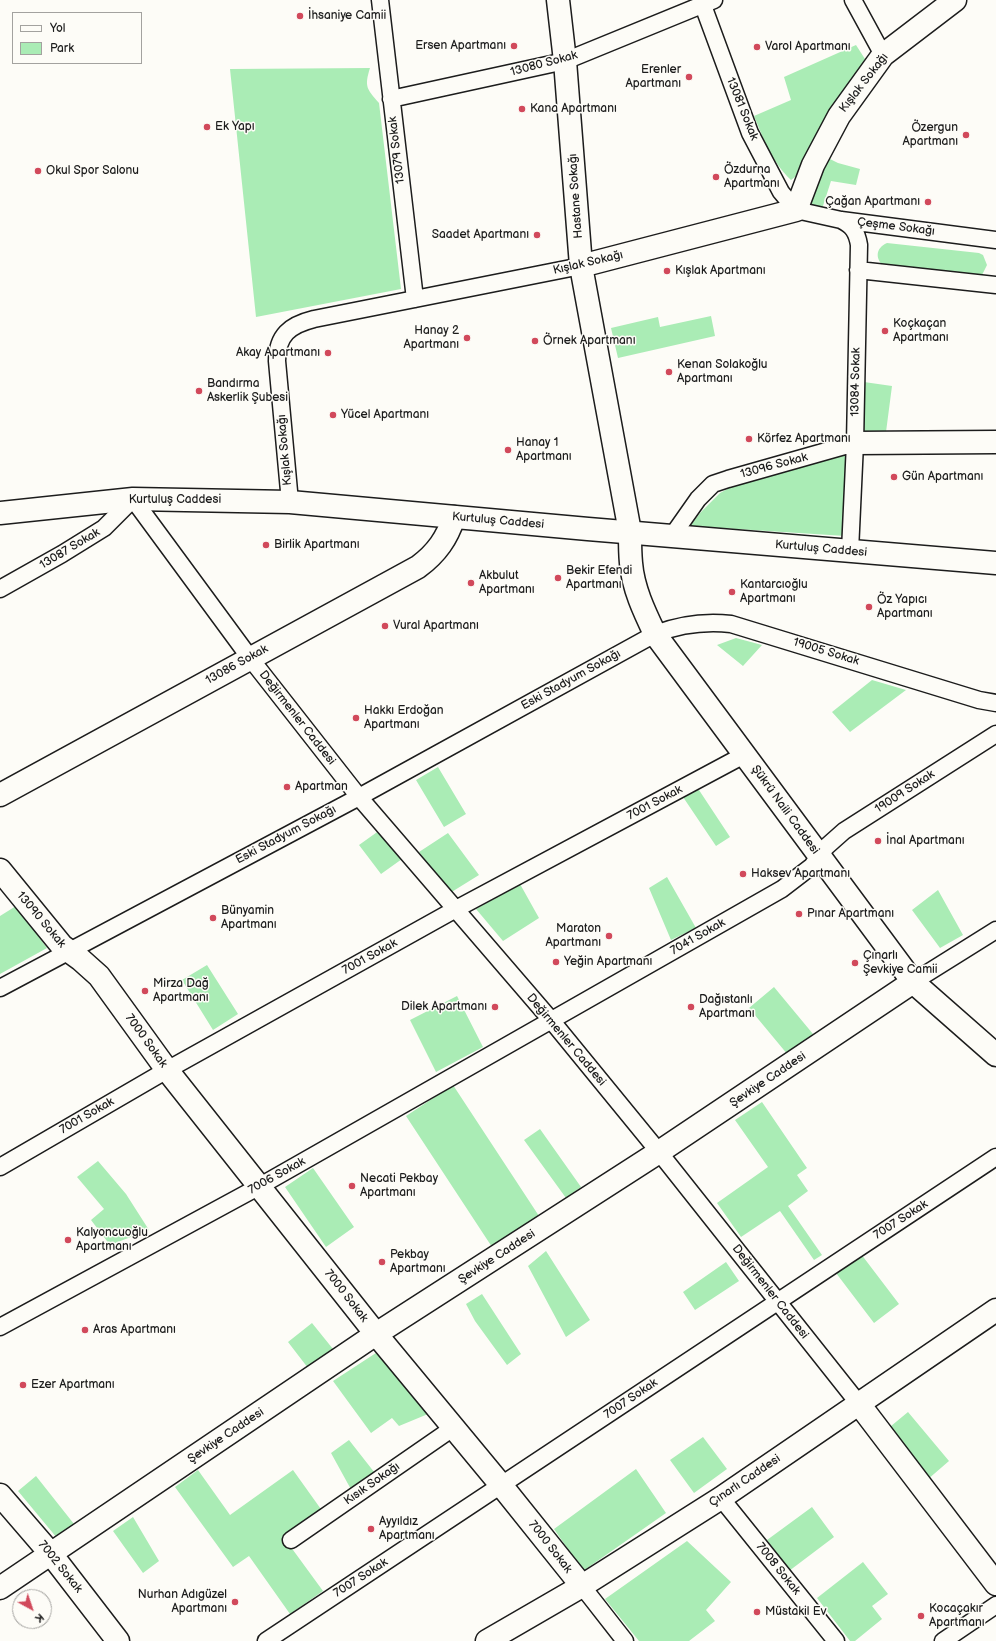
<!DOCTYPE html>
<meta charset="utf-8">
<style>
body{margin:0}
#map{position:relative;width:996px;height:1641px;overflow:hidden;background:#fdfcf7;font-family:"Balsamiq Sans",sans-serif}
canvas{display:block}
.legend{position:absolute;left:12px;top:12px;width:130px;height:52px;box-sizing:border-box;background:#fdfcf7;border:1px solid #a3a29f;margin:0;padding:5px 7px;list-style:none;font-size:12px;color:#1c1c1c}
.legend li{display:flex;align-items:center;gap:8px;height:20px}
.legend b{width:20px;border:1px solid #a3a29f}
.north{position:absolute;left:12px;top:1589px;width:40px;height:40px;box-sizing:border-box;background:#fdfcf7;border:1px solid #a3a29f;border-radius:50%;rotate:140deg;font-size:11px;font-weight:700;line-height:16px;text-align:center;color:#1c1c1c}
.north::after{content:'';display:block;margin:auto;width:14px;height:18px;background:#d1495b;clip-path:polygon(50% 0,100% 100%,50% 72%,0 100%)}
</style>
<div id="map">
<canvas width="996" height="1641"></canvas>
<ul class="legend">
<li><b style="height:5px;background:#fdfcf7"></b>Yol</li>
<li><b style="height:11px;background:#aaecb5"></b>Park</li>
</ul>
<div class="north">K</div>
</div>
<script>
const g = document.querySelector('canvas').getContext('2d');
g.lineJoin = 'round';
function fill(path, color) {
  g.fillStyle = color;
  g.fill(path, 'evenodd');
}
function trace(path, color, width, dash) {
  g.strokeStyle = color;
  g.lineWidth = width;
  g.lineCap = dash ? 'butt' : 'round';
  g.setLineDash(dash || []);
  g.stroke(path);
}
function label(font, color, halo, rows, align = 'center') {
  g.font = font + ' "Balsamiq Sans",sans-serif';
  g.lineWidth = 3;
  g.setLineDash([]);
  g.textBaseline = 'middle';
  g.strokeStyle = halo;
  g.fillStyle = color;
  for (const [text, x, y, turn = 0] of rows) {
    g.save();
    g.translate(x, y);
    g.rotate((+turn || 0) * Math.PI / 180);
    g.textAlign = isNaN(turn) ? turn : align;
    if (halo) g.strokeText(text, 0, 0);
    g.fillText(text, 0, 0);
    g.restore();
  }
}
const green = new Path2D(`
 M856 45 865 59 795 177 791 180C771 161 764 140 754 116L791 100 784 77Z
 M370 68C364 87 367 89 379 103L401 289 256 317 230 69Z
 M824 156 838 163 860 169 856 185 831 181 822 209 803 205Z
 M887 243 979 253 983 255 987 265 982 275 976 277 885 267C875 260 875 248 887 243Z
 M711 316 715 336 618 358 611 328 658 317 660 327Z
 M864 382 892 386 886 432 861 434Z
 M849 451 845 536 690 526 701 512 720 493 742 481Z
 M736 638 762 645 743 666 717 645Z
 M872 680 906 690 850 732 832 712Z
 M438 767 466 814 444 827 416 780Z
 M697 787 730 837 716 846 683 797Z
 M380 830 402 859 381 874 359 845Z
 M448 833 479 875 450 893 419 852Z
 M667 877 696 928 671 940 649 888Z
 M520 884 539 918 503 941 476 909Z
 M938 890 963 935 940 948 912 910Z
 M16 906 47 948 0 974V916Z
 M207 965 238 1014 213 1030 182 980Z
 M774 987 813 1034 788 1055 749 1008Z
 M457 996 483 1047 436 1072 410 1020Z
 M453 1085 539 1216 492 1247 406 1116Z
 M762 1102 807 1168 797 1175 808 1191 788 1206 822 1255 814 1260 780 1211 741 1237 717 1203 768 1167 735 1120Z
 M540 1129 581 1187 566 1198 524 1140Z
 M98 1161 126 1194 149 1230 110 1245 91 1220 104 1209 77 1177Z
 M313 1168 354 1227 326 1247 285 1187Z
 M546 1251 590 1320 566 1337 528 1266Z
 M861 1254 899 1304 874 1323 836 1273Z
 M726 1262 739 1281 695 1310 683 1292Z
 M482 1294 521 1354 507 1365 475 1321 466 1304Z
 M312 1323 333 1349 308 1368 288 1342Z
 M379 1351 428 1414 399 1426 392 1418 371 1433 333 1381Z
 M908 1412 949 1461 927 1480 885 1431Z
 M703 1437 727 1469 694 1493 670 1460Z
 M349 1440 378 1477 353 1493 331 1453Z
 M636 1469 666 1513 583 1571 554 1529Z
 M198 1470 230 1515 293 1470 323 1512 285 1539 323 1591 290 1614 249 1556 233 1567 175 1487Z
 M36 1476 74 1524 57 1538 18 1491Z
 M812 1507 834 1537 789 1571 767 1540Z
 M133 1517 159 1561 143 1573 113 1531Z
 M687 1541 731 1582 706 1610 715 1621 689 1641H639L605 1599Z
 M863 1562 888 1594 872 1606 882 1619 855 1641H850L817 1598Z`);
const lane = new Path2D(`
 M380 0 415 299
 M701 0 750 133 771 173 781 192 796 210 841 220 996 240
 M853 0 883 55
 M391 99 565 61 714 0
 M841 220C852 225 857 232 859 245L855 443 850 551
 M858 270 996 285
 M290 502 277 361C277 335 290 325 314 319L581 266
 M672 536 698 499 713 484 728 479 855 443
 M0 589 62 554 104 528 133 499 250 658 359 797 551 1020 659 1152 859 1404
 M913 982 996 930
 M0 988 359 797 655 634C681 624 704 621 731 624L979 700 996 703
 M0 1167 167 1070 456 909 744 755
 M0 1327 260 1186 782 889 812 866 826 847 844 831 996 734
 M721 1498 836 1641
 M291 1540 453 1428
 M582 1586 625 1641
 M266 1641 996 1157
 M943 1641 996 1605`);
const street = new Path2D(`
 M558 0 565 61 581 266 630 532C630 543 630 553 631 563 633 588 644 611 655 634L913 982 996 1055
 M581 266 796 210 813 165 839 116 883 55 955 0
 M855 443 996 442
 M0 795 418 567C437 553 447 538 454 517
 M0 870 62 946 80 959 99 976 167 1070 376 1334 501 1485 582 1586
 M859 1404 996 1584
 M0 1495 51 1554 118 1641
 M0 1588 376 1334 659 1152 913 982
 M487 1641 582 1586 721 1498 996 1310`);
const secondary = new Path2D(`
 M0 513 133 499 290 502 588 529 996 563`);
const markers = [
 [300,16,4,"#d1495b"],
 [514,46,4,"#d1495b"],
 [757,47,4,"#d1495b"],
 [689,77,4,"#d1495b"],
 [522,109,4,"#d1495b"],
 [207,127,4,"#d1495b"],
 [966,135,4,"#d1495b"],
 [38,171,4,"#d1495b"],
 [716,177,4,"#d1495b"],
 [928,202,4,"#d1495b"],
 [537,235,4,"#d1495b"],
 [667,271,4,"#d1495b"],
 [885,331,4,"#d1495b"],
 [467,338,4,"#d1495b"],
 [535,341,4,"#d1495b"],
 [328,353,4,"#d1495b"],
 [669,372,4,"#d1495b"],
 [199,391,4,"#d1495b"],
 [333,415,4,"#d1495b"],
 [749,439,4,"#d1495b"],
 [508,450,4,"#d1495b"],
 [894,477,4,"#d1495b"],
 [266,545,4,"#d1495b"],
 [558,578,4,"#d1495b"],
 [471,583,4,"#d1495b"],
 [732,592,4,"#d1495b"],
 [869,607,4,"#d1495b"],
 [385,626,4,"#d1495b"],
 [356,718,4,"#d1495b"],
 [287,787,4,"#d1495b"],
 [878,841,4,"#d1495b"],
 [743,874,4,"#d1495b"],
 [799,914,4,"#d1495b"],
 [213,918,4,"#d1495b"],
 [609,936,4,"#d1495b"],
 [556,962,4,"#d1495b"],
 [855,963,4,"#d1495b"],
 [145,991,4,"#d1495b"],
 [495,1007,4,"#d1495b"],
 [691,1007,4,"#d1495b"],
 [352,1186,4,"#d1495b"],
 [68,1240,4,"#d1495b"],
 [382,1262,4,"#d1495b"],
 [85,1330,4,"#d1495b"],
 [23,1385,4,"#d1495b"],
 [371,1529,4,"#d1495b"],
 [235,1602,4,"#d1495b"],
 [757,1612,4,"#d1495b"],
 [921,1616,4,"#d1495b"]
];
const poiNames = [
 ["İhsaniye Camii",308,16],
 ["Ersen Apartmanı",506,46,"right"],
 ["Varol Apartmanı",765,47],
 ["Erenler",681,70,"right"],
 ["Apartmanı",681,84,"right"],
 ["Kana Apartmanı",530,109],
 ["Ek Yapı",215,127],
 ["Özergun",958,128,"right"],
 ["Apartmanı",958,142,"right"],
 ["Özdurna",724,170],
 ["Apartmanı",724,184],
 ["Okul Spor Salonu",46,171],
 ["Çağan Apartmanı",920,202,"right"],
 ["Saadet Apartmanı",529,235,"right"],
 ["Kışlak Apartmanı",675,271],
 ["Koçkaçan",893,324],
 ["Apartmanı",893,338],
 ["Hanay 2",459,331,"right"],
 ["Apartmanı",459,345,"right"],
 ["Örnek Apartmanı",543,341],
 ["Akay Apartmanı",320,353,"right"],
 ["Kenan Solakoğlu",677,365],
 ["Apartmanı",677,379],
 ["Bandırma",207,384],
 ["Askerlik Şubesi",207,398],
 ["Yücel Apartmanı",341,415],
 ["Körfez Apartmanı",757,439],
 ["Hanay 1",516,443],
 ["Apartmanı",516,457],
 ["Gün Apartmanı",902,477],
 ["Birlik Apartmanı",274,545],
 ["Bekir Efendi",566,571],
 ["Apartmanı",566,585],
 ["Akbulut",479,576],
 ["Apartmanı",479,590],
 ["Kantarcıoğlu",740,585],
 ["Apartmanı",740,599],
 ["Öz Yapıcı",877,600],
 ["Apartmanı",877,614],
 ["Vural Apartmanı",393,626],
 ["Hakkı Erdoğan",364,711],
 ["Apartmanı",364,725],
 ["Apartman",295,787],
 ["İnal Apartmanı",886,841],
 ["Haksev Apartmanı",751,874],
 ["Bünyamin",221,911],
 ["Apartmanı",221,925],
 ["Pınar Apartmanı",807,914],
 ["Maraton",601,929,"right"],
 ["Apartmanı",601,943,"right"],
 ["Çınarlı",863,956],
 ["Şevkiye Camii",863,970],
 ["Yeğin Apartmanı",564,962],
 ["Mirza Dağ",153,984],
 ["Apartmanı",153,998],
 ["Dağıstanlı",699,1000],
 ["Apartmanı",699,1014],
 ["Dilek Apartmanı",487,1007,"right"],
 ["Necati Pekbay",360,1179],
 ["Apartmanı",360,1193],
 ["Kalyoncuoğlu",76,1233],
 ["Apartmanı",76,1247],
 ["Pekbay",390,1255],
 ["Apartmanı",390,1269],
 ["Aras Apartmanı",93,1330],
 ["Ezer Apartmanı",31,1385],
 ["Ayyıldız",379,1522],
 ["Apartmanı",379,1536],
 ["Nurhan Adıgüzel",227,1595,"right"],
 ["Apartmanı",227,1609,"right"],
 ["Kocaçakır",929,1609],
 ["Apartmanı",929,1623],
 ["Müstakil Ev",765,1612]
];
const streetNames = [
 ["13080 Sokak",544,64,-15],
 ["Kışlak Sokağı",864,83,-52],
 ["13081 Sokak",742,109,68],
 ["13079 Sokak",397,150,-97],
 ["Hastane Sokağı",576,196,-94],
 ["Çeşme Sokağı",896,227,7],
 ["Kışlak Sokağı",588,263,-13],
 ["13084 Sokak",856,382,-89],
 ["Kışlak Sokağı",285,450,-95],
 ["13096 Sokak",774,466,-15],
 ["Kurtuluş Caddesi",175,500],
 ["Kurtuluş Caddesi",498,521,5],
 ["13087 Sokak",70,549,-31],
 ["Kurtuluş Caddesi",821,549,5],
 ["19005 Sokak",826,652,17],
 ["13086 Sokak",237,665,-29],
 ["Eski Stadyum Sokağı",571,680,-29],
 ["Değirmenler Caddesi",297,718,52],
 ["19009 Sokak",905,792,-33],
 ["7001 Sokak",655,803,-28],
 ["Şükrü Naili Caddesi",785,810,54],
 ["Eski Stadyum Sokağı",286,835,-28],
 ["13090 Sokak",41,920,50],
 ["7041 Sokak",698,937,-30],
 ["7001 Sokak",370,957,-29],
 ["Değirmenler Caddesi",566,1040,50],
 ["7000 Sokak",146,1041,54],
 ["Şevkiye Caddesi",768,1080,-34],
 ["7001 Sokak",87,1116,-30],
 ["7006 Sokak",277,1176,-29],
 ["7007 Sokak",901,1220,-33],
 ["Şevkiye Caddesi",497,1257,-33],
 ["Değirmenler Caddesi",770,1292,52],
 ["7000 Sokak",346,1296,52],
 ["7007 Sokak",631,1399,-34],
 ["Şevkiye Caddesi",226,1436,-34],
 ["Çınarlı Caddesi",745,1481,-34],
 ["Kısık Sokağı",372,1484,-35],
 ["7000 Sokak",550,1547,52],
 ["7002 Sokak",60,1567,51],
 ["7008 Sokak",778,1569,51],
 ["7007 Sokak",361,1578,-33]
];
fill(green, '#aaecb5');
trace(lane, '#1c1c1c', 19);
trace(street, '#1c1c1c', 25);
trace(secondary, '#1c1c1c', 25);
trace(lane, '#fdfcf7', 16);
trace(street, '#fdfcf7', 22);
trace(secondary, '#fdfcf7', 22);
for (const [x, y, r, color] of markers) {
  const dot = new Path2D();
  dot.arc(x, y, r, 0, 2 * Math.PI);
  g.fillStyle = color;
  g.fill(dot);
  trace(dot, '#fdfcf7', 1.5);
}
label('12px', '#1c1c1c', '#fdfcf7', poiNames, 'left');
label('12px', '#1c1c1c', '#fdfcf7', streetNames);
</script>
